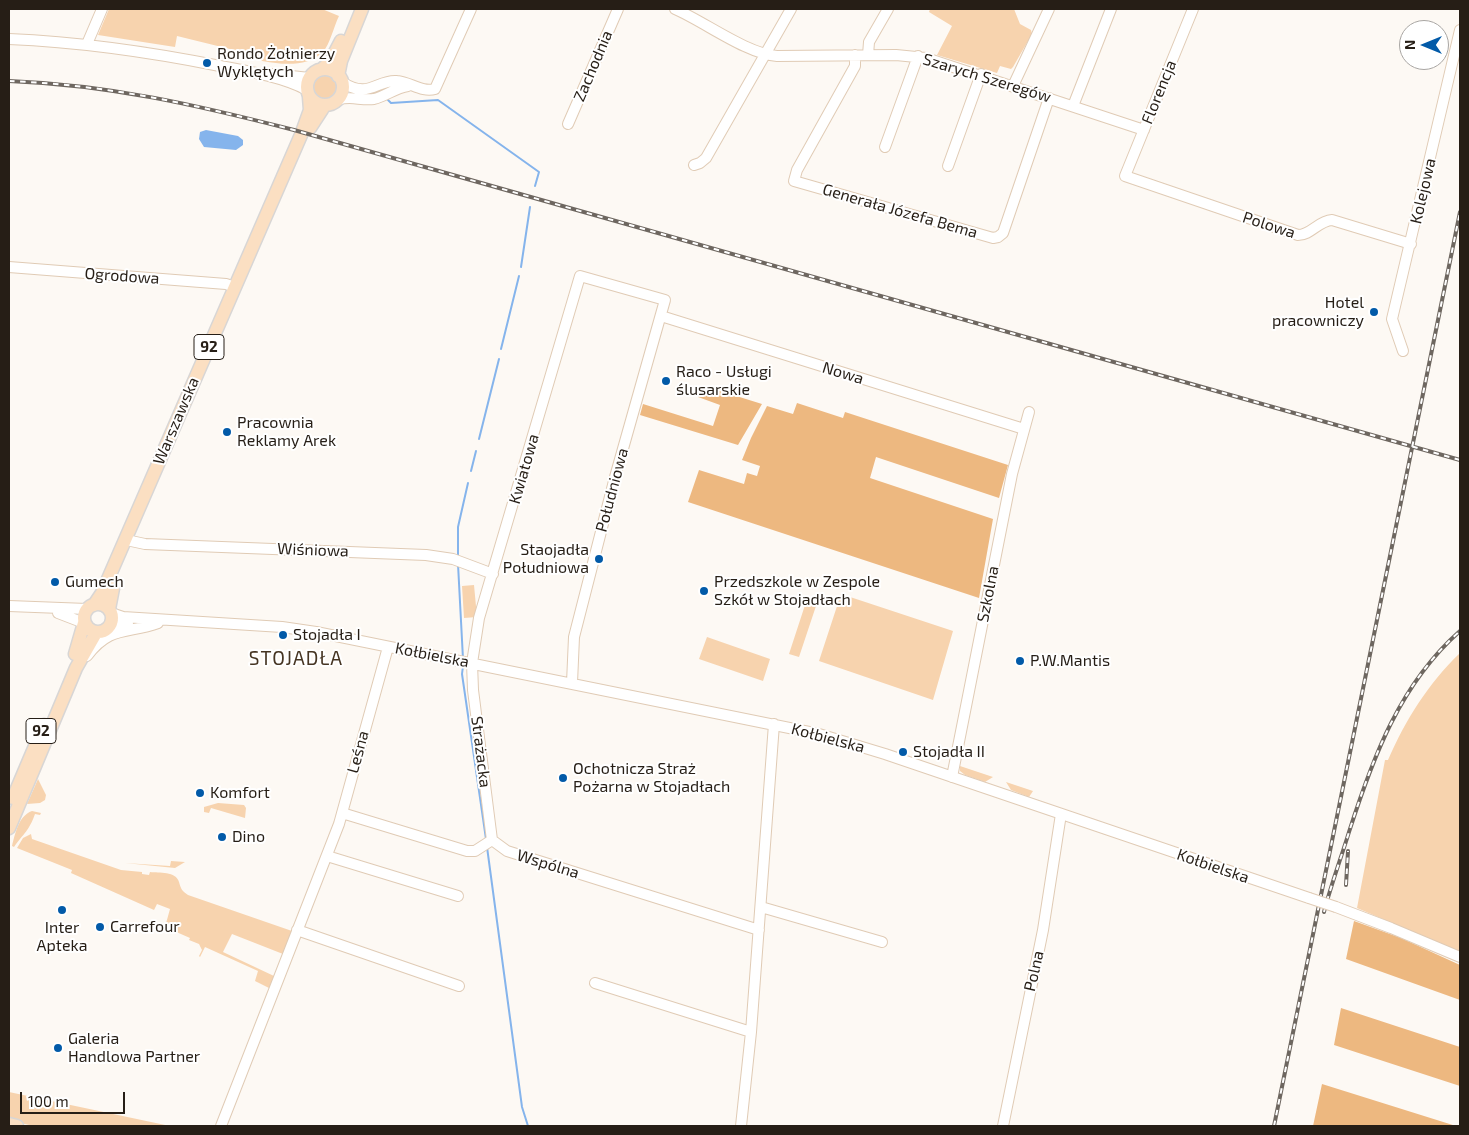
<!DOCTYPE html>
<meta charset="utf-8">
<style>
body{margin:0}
#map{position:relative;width:1469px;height:1135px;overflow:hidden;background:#fdf9f4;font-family:"Exo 2",sans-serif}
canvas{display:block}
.frame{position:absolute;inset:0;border:10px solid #261e16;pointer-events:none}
.north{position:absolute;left:1399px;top:20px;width:50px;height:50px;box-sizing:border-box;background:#fff;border:1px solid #a8a5a2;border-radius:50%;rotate:270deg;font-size:14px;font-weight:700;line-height:20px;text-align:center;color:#261e16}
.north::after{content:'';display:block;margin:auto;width:18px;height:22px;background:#025aa8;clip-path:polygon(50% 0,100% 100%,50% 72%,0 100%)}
.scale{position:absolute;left:20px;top:1092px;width:105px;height:22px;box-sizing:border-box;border:2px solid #261e16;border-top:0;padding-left:6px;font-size:15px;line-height:18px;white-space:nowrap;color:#261e16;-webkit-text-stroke:4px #fff;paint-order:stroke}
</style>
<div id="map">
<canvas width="1469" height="1135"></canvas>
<div class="frame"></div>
<div class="north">N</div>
<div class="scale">100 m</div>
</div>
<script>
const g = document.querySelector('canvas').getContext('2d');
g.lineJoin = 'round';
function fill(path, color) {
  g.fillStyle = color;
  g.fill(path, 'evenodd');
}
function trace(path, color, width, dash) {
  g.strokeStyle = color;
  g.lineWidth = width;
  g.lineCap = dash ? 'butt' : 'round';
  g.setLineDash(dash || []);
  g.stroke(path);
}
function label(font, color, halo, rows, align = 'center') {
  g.font = font + ' "Exo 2",sans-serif';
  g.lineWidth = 4;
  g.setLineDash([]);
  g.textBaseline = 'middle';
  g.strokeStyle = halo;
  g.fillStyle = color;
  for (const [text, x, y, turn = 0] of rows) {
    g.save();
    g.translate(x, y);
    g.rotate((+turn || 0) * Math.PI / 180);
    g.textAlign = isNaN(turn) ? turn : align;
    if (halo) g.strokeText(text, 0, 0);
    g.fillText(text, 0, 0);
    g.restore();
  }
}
const green = new Path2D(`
 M109 9H322L339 16C334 26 330 44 323 52 303 72 265 62 241 56L242 52 177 36 175 47 98 35Z
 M930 9H1014L1020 24 1031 30 1032 34 1013 67 1011 69 1000 66 997 73 937 55 952 26 929 12Z
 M311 87a14 14 0 1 1 28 0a14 14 0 1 1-28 0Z
 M474 585 477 617 464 618 462 586Z
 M841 594 953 631 933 700 819 661Z
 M806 602 816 606 799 657 789 654Z
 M707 637 770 659 763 681 699 659Z
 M1460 653V952L1357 908 1385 760H1388C1406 719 1428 684 1460 653Z
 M960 766 993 777 985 782 965 775 960 771Z
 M38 779 46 795 45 800 40 803 27 804Z
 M1006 782 1033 791 1029 797 1011 790Z
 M218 803 244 805 246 808 245 818 211 808 209 813 204 812V807Z
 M32 811 41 813 40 815 35 814C29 831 24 833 14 847L12 846C15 835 18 816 32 811Z
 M31 834 32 839 121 870 142 872V874L149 875 150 872C159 873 176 871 179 882 181 889 182 891 188 895L292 931 283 954 232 934 223 952 274 976 269 988 255 981 258 971 205 947 200 957 199 956 202 950 199 944 189 940 190 938 165 927 170 909 157 904 154 910 71 873 72 870 17 848 23 838Z
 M171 861 185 862 175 868 125 863 170 866Z
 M9 1092 170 1126H34L10 1121Z`);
const forest = new Path2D(`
 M701 385 762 404 738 445 640 415 643 404 713 426 720 405 698 397Z
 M797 403 843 418 845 412 1008 465 999 498 876 457 870 478 993 519 979 598 688 502 699 470 744 484 747 473 757 476 760 466 742 460 751 438 767 406 793 414Z
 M1354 921 1401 938 1460 965V1000L1346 959Z
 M1341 1008 1460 1047V1086L1334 1045Z
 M1322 1084 1456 1126H1313Z`);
const water = new Path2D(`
 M206 130 238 136 243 140V145L236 150 204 147 199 139 200 132Z`);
const stream = new Path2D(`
 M388 100 391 103 438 100 539 172 535 186
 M521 267 530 207
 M501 349 519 276
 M479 439 499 359
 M471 471 476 451
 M458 556V527L468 483
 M458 564 463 659
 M463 666 462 674 486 839
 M487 847 522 1107 528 1126`);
const minor = new Path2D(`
 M675 9C705 22 747 54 777 56L896 55 926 58 1144 130
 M1193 9 1125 176 1298 235C1311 235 1318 221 1332 220L1411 244
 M9 39C80 42 150 52 220 66 247 71 283 77 307 90
 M87 44 102 9
 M855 55V66L797 170 794 181 993 238 998 237 1003 233 1049 98
 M868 55 869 42 888 9
 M274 74 309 78
 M342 82C369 100 377 79 397 81 410 82 422 93 435 89L471 9
 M1013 86 1049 9
 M338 100C350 95 361 101 374 99 386 96 395 88 408 86
 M1073 106 1111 9
 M568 124 618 9
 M885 147 918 56
 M694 165 700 163 706 158 791 9
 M948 166 981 74
 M9 267 226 284 235 287
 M661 316 1024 429
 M1403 351 1392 319 1460 30
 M131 541 145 544 426 555 453 559 493 574
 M9 606 87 609
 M58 613 84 623
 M111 613 123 617 282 627 316 632 819 734 885 754 1309 898
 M109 627 128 624
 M87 656C110 625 128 634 158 623
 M952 777 1012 474 1029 412
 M342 813 467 851H475L492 840
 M492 840 473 690 472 663 479 618 580 276 665 300 615 477 574 637 572 683
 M492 840 507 851 759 930
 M327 856 458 896
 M761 907 882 942
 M1336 907 1391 928 1460 957
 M297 930 459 986
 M595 983 751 1032
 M221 1126 339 824 388 647
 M741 1126 751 1032 774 724
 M1003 1126 1043 930 1061 814`);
const major = new Path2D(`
 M322 69 330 62 341 41
 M307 87a18 18 0 1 1 36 0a18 18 0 1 1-36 0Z
 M338 76 341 61 362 9
 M310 128 325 105
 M84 618a14 14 0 1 1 28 0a14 14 0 1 1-28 0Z
 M94 605 102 593 301 135 310 110 309 97
 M109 609 114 583
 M75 654 84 623
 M13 798 44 725
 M9 828 76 668 96 633
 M9 1124 17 1126`);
const rail = new Path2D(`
 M9 81C110 85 197 105 294 130L1460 460
 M1346 885 1348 851
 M1324 912C1331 885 1341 858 1349 832 1373 757 1400 684 1460 631
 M1274 1126 1460 212`);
const minorBridge = new Path2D(`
 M1309 898 1336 907`);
const markers = [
 [207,63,5,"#025aa8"],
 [1374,312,5,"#025aa8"],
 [666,381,5,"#025aa8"],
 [227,432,5,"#025aa8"],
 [599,559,5,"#025aa8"],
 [55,582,5,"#025aa8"],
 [704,591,5,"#025aa8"],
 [283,635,5,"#025aa8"],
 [1020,661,5,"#025aa8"],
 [903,752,5,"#025aa8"],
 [563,778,5,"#025aa8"],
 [200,793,5,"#025aa8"],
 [222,837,5,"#025aa8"],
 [62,910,5,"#025aa8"],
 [100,927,5,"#025aa8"],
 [58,1048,5,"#025aa8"]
];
const shields = [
 [209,347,30],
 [41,731,30]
];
const shieldNames = [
 ["92",209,347],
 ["92",41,731]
];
const poiNames = [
 ["Rondo Żołnierzy",217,54],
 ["Wyklętych",217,72],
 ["Hotel",1364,303,"right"],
 ["pracowniczy",1364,321,"right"],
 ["Raco - Usługi",676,372],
 ["ślusarskie",676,390],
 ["Pracownia",237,423],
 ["Reklamy Arek",237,441],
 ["Staojadła",589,550,"right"],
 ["Południowa",589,568,"right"],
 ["Gumech",65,582],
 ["Przedszkole w Zespole",714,582],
 ["Szkół w Stojadłach",714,600],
 ["Stojadła I",293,635],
 ["P.W.Mantis",1030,661],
 ["Stojadła II",913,752],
 ["Ochotnicza Straż",573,769],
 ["Pożarna w Stojadłach",573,787],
 ["Komfort",210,793],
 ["Dino",232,837],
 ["Carrefour",110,927],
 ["Inter",62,928,"center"],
 ["Apteka",62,946,"center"],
 ["Galeria",68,1039],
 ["Handlowa Partner",68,1057]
];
const streetNames = [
 ["Zachodnia",593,66,-67],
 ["Szarych Szeregów",987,78,17],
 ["Florencja",1159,92,-68],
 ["Kolejowa",1423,191,-77],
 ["Generała Józefa Bema",900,211,16],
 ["Polowa",1269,225,18],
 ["Ogrodowa",122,276,4],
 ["Nowa",843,373,17],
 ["Warszawska",176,421,-67],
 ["Kwiatowa",524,469,-74],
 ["Południowa",612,490,-75],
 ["Wiśniowa",313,550,2],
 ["Szkolna",988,594,-79],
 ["Kołbielska",432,655,11],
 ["Kołbielska",828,738,15],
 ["Leśna",358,752,-75],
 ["Strażacka",481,752,83],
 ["Wspólna",548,864,17],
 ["Kołbielska",1213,866,19],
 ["Polna",1034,971,-77]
];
const quarterNames = [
 ["STOJADŁA",296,659]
];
fill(green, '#f7d3ae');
fill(forest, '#edb880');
fill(water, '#85b4ec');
trace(stream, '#85b4ec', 2);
trace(minor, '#e0cbb5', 12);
trace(major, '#d8d6d5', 15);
trace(minor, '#fff', 10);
trace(major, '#fbdfc2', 12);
trace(rail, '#6e6760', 4);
trace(rail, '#fff', 2, [5.5]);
trace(minorBridge, '#e0cbb5', 12, []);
trace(minorBridge, '#fff', 10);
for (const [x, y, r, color] of markers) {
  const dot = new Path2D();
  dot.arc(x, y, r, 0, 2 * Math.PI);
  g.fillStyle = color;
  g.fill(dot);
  trace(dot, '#fff', 2);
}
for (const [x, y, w] of shields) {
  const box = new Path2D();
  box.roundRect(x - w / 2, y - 12.5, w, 25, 4);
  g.fillStyle = '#fff';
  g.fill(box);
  trace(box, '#261e16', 1);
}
label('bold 15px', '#261e16', null, shieldNames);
label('16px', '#261e16', '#fff', poiNames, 'left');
label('16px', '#261e16', '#fff', streetNames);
g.letterSpacing = '1px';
label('19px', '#463523', '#fff', quarterNames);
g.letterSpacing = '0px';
</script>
